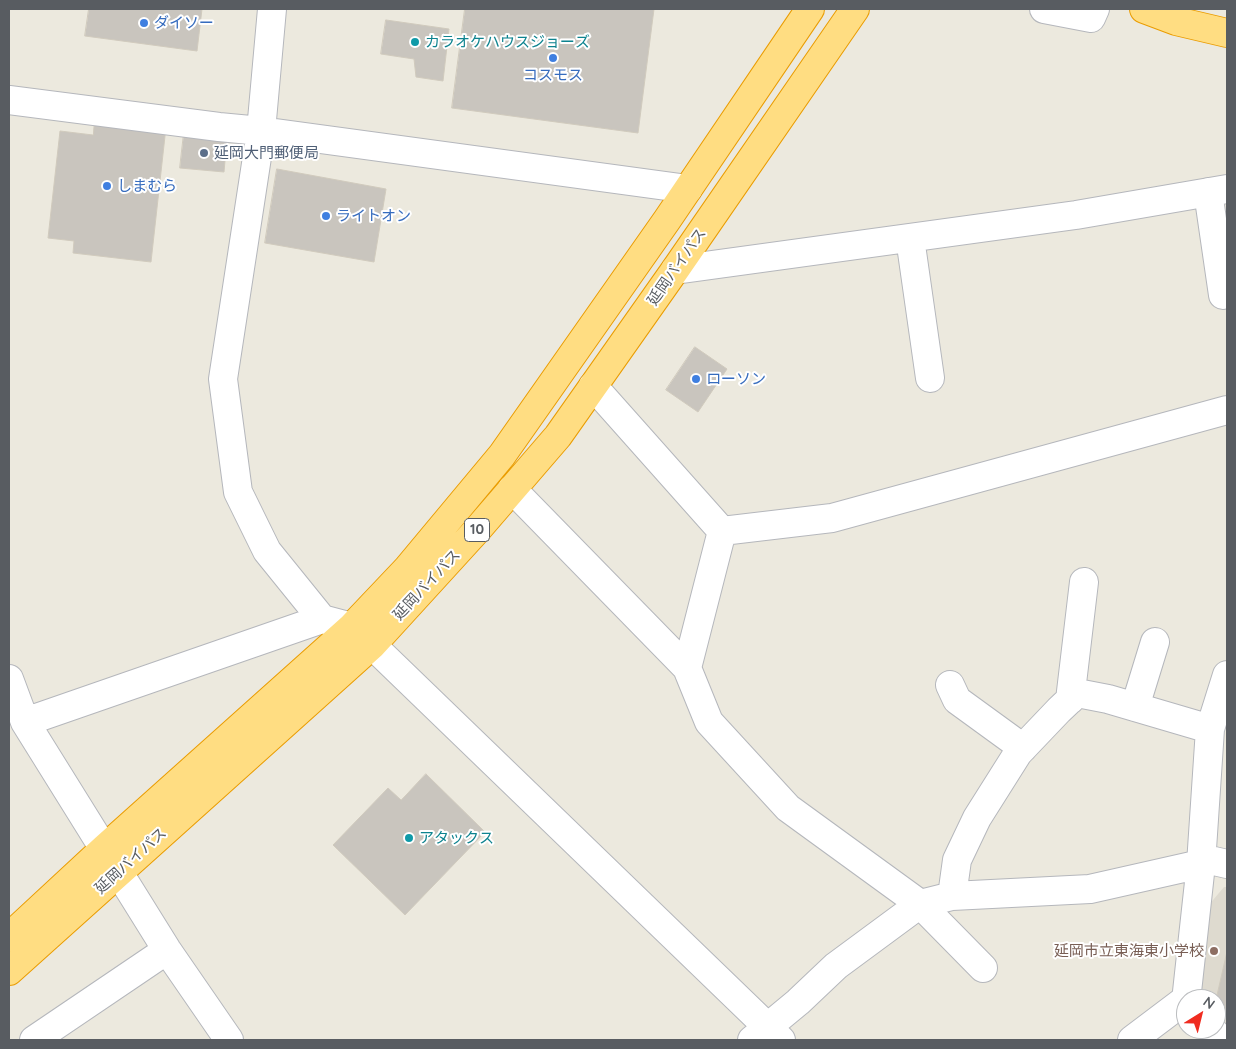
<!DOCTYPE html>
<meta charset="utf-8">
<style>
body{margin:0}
#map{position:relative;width:1236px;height:1049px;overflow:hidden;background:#ece9de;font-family:Quicksand,sans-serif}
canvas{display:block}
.frame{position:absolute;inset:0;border:10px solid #585c61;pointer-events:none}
.north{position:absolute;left:1176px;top:989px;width:50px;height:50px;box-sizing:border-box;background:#fff;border:1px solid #bcbec0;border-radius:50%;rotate:36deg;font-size:14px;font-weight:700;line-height:20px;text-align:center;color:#585c61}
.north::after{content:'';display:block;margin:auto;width:18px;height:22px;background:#f02c20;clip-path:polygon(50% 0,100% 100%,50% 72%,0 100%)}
</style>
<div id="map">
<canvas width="1236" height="1049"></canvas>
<div class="frame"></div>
<div class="north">N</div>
</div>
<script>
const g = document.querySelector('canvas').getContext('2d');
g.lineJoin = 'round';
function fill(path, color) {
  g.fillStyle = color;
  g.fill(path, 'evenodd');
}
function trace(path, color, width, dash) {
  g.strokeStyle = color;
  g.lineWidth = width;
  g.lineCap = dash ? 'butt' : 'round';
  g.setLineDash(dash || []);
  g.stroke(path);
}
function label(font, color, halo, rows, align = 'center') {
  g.font = font + ' Quicksand,"Noto Sans JP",sans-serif';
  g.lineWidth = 4;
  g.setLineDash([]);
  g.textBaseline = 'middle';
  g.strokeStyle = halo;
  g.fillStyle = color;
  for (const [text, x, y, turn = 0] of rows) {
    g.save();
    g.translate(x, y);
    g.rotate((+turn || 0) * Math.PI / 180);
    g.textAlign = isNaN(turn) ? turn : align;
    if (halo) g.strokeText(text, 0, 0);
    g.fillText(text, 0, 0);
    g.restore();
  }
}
const education = new Path2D(`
 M1224 887H1227V1029L1216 1019V999H1197L1208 906Z`);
const building = new Path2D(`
 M89 9H202L197 51 85 36Z
 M465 9H654L638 133 452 108Z
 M386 20 449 29 443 81 416 77 414 59 381 54Z
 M95 119 166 127 151 262 73 253 74 241 48 238 60 131 93 135Z
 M184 133 227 138 224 172 180 168Z
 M277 169 386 189 374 262 265 243Z
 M695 347 727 369 698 412 666 390Z
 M426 774 485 832 405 915 333 845 388 788 401 800Z
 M1227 952V1016L1216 1013V1000Z`);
const minor = new Path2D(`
 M272 9 261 131 223 379 238 492 267 551 322 619 352 627 372 645 781 1040
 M1044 9 1091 18 1095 9
 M9 100 219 127 261 131 688 189
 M1208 192 1223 295
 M910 238 930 378
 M675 270 1076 215 1227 189
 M593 386 722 531 687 668 709 722 788 808 920 904 983 968
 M512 489 687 668
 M722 531 832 518 1227 410
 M9 679 25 722 167 950 229 1040
 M950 685 957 700 1023 748
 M1070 700 1084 582
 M1135 707 1155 642
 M25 722 322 619
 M952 896 957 860 977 818 1018 753 1059 710 1077 693 1108 699 1210 729
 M1186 1001 1201 864 1210 729 1227 675
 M1211 1029 1221 1040
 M34 1040 167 950
 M752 1040 798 1002 836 966 920 904 952 896 1090 889 1214 861 1227 864
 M1132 1040 1185 1000`);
const highway = new Path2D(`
 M1144 9 1176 21 1227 33
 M9 937 105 848 352 627 407 569 502 455 667 220 810 9
 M9 971 372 645 477 530 558 436 675 270 855 9`);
const markers = [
 [144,23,5,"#3f7fe0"],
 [415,42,5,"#0f9aa8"],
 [553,58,5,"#3f7fe0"],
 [204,153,5,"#5c6f8a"],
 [107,186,5,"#3f7fe0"],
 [326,216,5,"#3f7fe0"],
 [696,379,5,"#3f7fe0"],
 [409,838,5,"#0f9aa8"],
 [1214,951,5,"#8d6e63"]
];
const shields = [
 [477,530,25]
];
const shieldNames = [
 ["10",477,530]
];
const shopNames = [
 ["ダイソー",154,23],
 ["コスモス",553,75,"center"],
 ["しまむら",117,186],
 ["ライトオン",336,216],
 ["ローソン",706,379]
];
const cultureNames = [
 ["カラオケハウスジョーズ",425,42],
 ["アタックス",419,838]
];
const serviceNames = [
 ["延岡大門郵便局",214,153]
];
const streetNames = [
 ["延岡バイパス",677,267,-55],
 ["延岡バイパス",427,585,-47],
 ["延岡バイパス",131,861,-42]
];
const educationNames = [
 ["延岡市立東海東小学校",1204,951]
];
fill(education, '#dedacf');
fill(building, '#c9c5be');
trace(building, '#d0cabd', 1);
trace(minor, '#b5b7bc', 30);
trace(highway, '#ea9c00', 30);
trace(minor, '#fff', 28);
trace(highway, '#ffdd82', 28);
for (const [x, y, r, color] of markers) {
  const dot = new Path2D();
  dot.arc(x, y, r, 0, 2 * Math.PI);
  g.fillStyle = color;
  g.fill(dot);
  trace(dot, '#fff', 2);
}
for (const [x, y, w] of shields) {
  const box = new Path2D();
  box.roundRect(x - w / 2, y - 11.5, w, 23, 4);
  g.fillStyle = '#fff';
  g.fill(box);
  trace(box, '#585c61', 1);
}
label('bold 14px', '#585c61', null, shieldNames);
label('15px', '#366cbe', '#fff', shopNames, 'left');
label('15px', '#0d838f', '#fff', cultureNames, 'left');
label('15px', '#4e5e75', '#fff', serviceNames, 'left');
label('15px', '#585c61', '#fff', streetNames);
label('15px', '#785e54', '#fff', educationNames, 'right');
</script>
